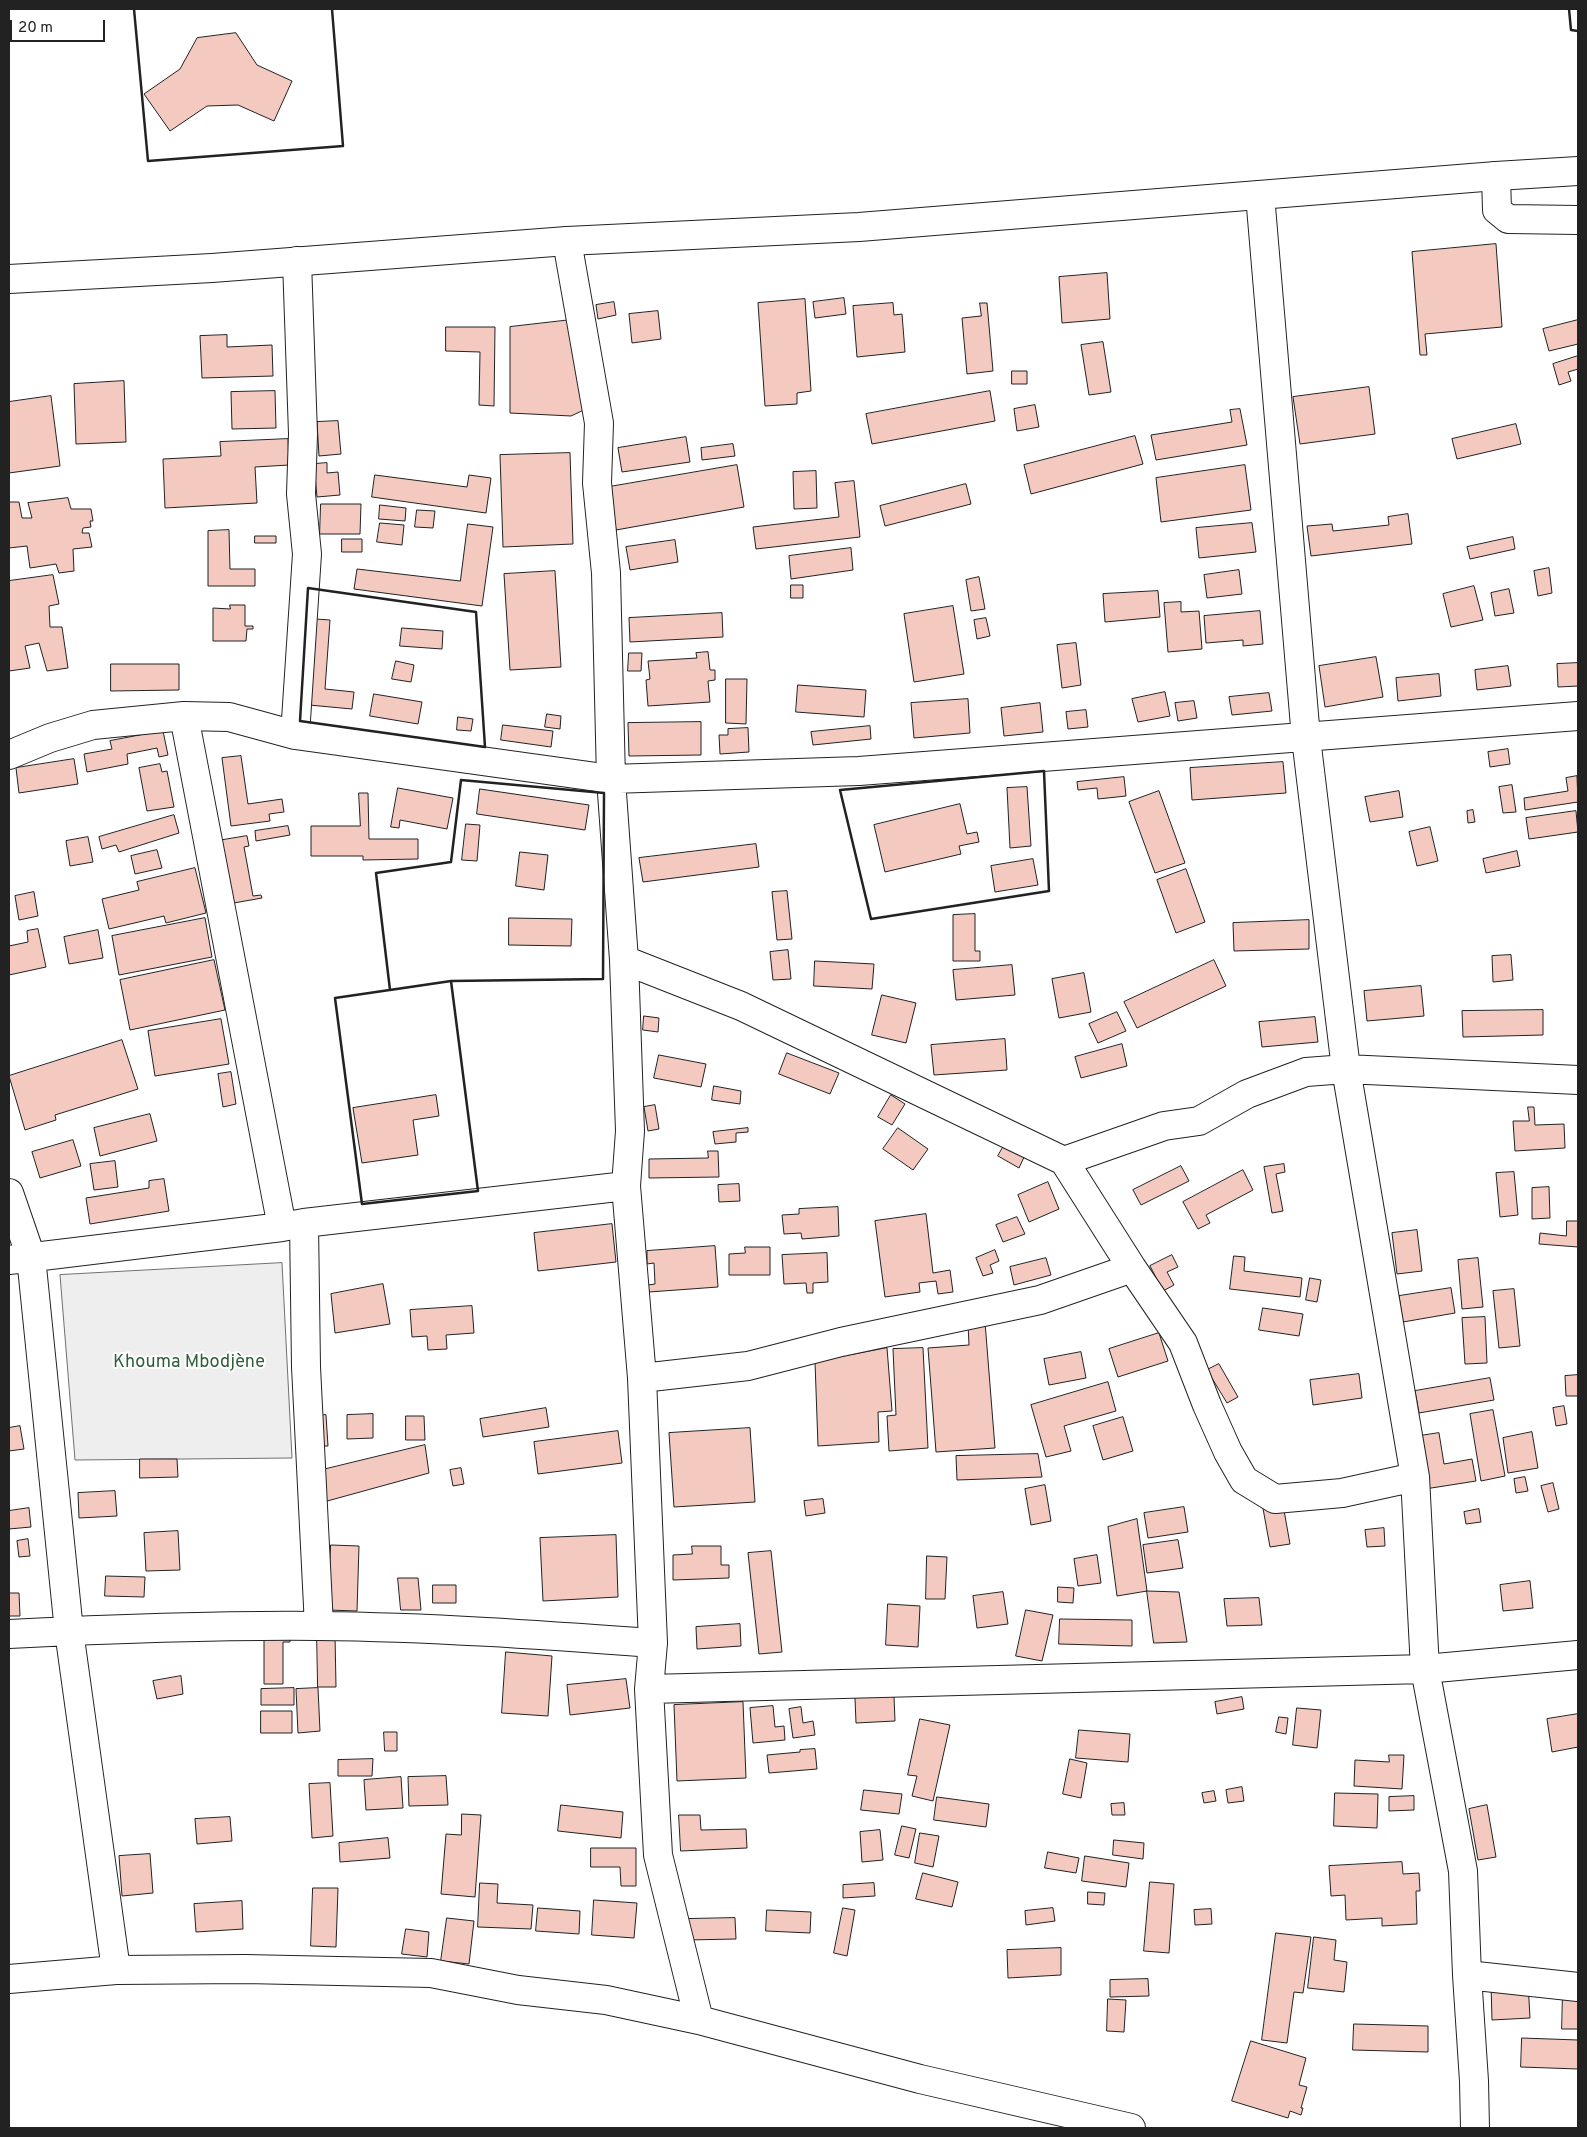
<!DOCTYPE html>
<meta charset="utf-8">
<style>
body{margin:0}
#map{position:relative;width:1587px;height:2137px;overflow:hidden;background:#fff;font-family:Overpass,sans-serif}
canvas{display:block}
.frame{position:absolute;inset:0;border:10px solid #222;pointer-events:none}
.scale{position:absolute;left:10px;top:20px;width:95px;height:22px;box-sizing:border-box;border:2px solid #222;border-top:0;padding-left:6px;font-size:15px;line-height:18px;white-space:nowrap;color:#222;-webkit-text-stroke:4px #fff;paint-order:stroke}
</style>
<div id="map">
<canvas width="1587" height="2137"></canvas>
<div class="frame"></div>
<div class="scale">20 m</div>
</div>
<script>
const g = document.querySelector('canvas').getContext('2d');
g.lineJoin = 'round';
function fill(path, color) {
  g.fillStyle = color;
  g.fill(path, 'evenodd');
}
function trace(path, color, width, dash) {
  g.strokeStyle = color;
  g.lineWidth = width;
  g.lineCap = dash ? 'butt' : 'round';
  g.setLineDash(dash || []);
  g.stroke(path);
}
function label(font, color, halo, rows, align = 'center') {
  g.font = font + ' Overpass,sans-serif';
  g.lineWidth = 4;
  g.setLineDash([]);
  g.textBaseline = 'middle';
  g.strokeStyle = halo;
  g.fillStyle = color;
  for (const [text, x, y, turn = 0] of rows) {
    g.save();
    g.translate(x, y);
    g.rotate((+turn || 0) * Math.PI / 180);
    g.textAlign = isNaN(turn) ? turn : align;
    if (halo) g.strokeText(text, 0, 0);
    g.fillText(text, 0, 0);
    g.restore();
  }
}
const green = new Path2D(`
 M282 1263 292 1458 75 1460 60 1275Z`);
const building = new Path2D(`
 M236 33 257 65 292 81 274 121 238 105 207 106 170 131 144 94 180 69 197 38Z
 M1496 244 1502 327 1425 334 1427 355H1420L1412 252Z
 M1107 273 1110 319 1062 323 1059 277Z
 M844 298 846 314 815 318 813 302Z
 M805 299 811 391 797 393V404L765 406 758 303Z
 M614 302 616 315 598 319 596 305Z
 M893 303 894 315 902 314 905 352 857 357 853 306Z
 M980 303H987L993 371 967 374 962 318 981 316Z
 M658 311 661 339 632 343 629 314Z
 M571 320 588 408 571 416 510 413V327Z
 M1578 320V344L1549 351 1543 329Z
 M446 327H495L494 406 479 405 480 352 446 351Z
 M227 335V347L272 345 273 376 202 378 200 336Z
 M1103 342 1111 392 1089 395 1081 345Z
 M1578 356V369L1568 372 1571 381 1559 385 1553 364Z
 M1012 371H1027V384H1012Z
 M124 381 126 442 76 444 74 384Z
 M1369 387 1375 434 1300 444 1293 397Z
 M275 391 276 428 232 429 231 392Z
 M990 391 995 421 872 444 866 414Z
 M51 396 60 466 9 473V402Z
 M1035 405 1039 427 1017 431 1014 409Z
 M1240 409 1247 445 1156 460 1151 435 1232 422 1230 410Z
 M338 421 341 454 319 456 317 422Z
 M1516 424 1521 444 1457 459 1452 439Z
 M1135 436 1143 464 1031 494 1024 465Z
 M686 437 690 462 622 472 618 448Z
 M288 439 289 465 255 467 257 503 165 508 163 459 221 456 220 442Z
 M733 444 735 456 702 460 701 448Z
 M570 453 573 544 503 547 500 455Z
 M327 463V473L338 472 340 495 317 497 314 464Z
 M737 465 744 507 616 530 609 487Z
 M1245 465 1251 510 1161 522 1156 478Z
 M816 471 817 508 794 509 793 472Z
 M375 475 467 487 469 475 491 478 486 513 372 497Z
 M854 481 860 537 756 549 753 527 839 517 835 483Z
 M966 484 971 504 885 526 880 506Z
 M68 498 71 509H91L93 521H90L91 527 83 528 82 533H89L92 547 73 549 74 571 59 573 56 564 30 568 27 546 9 548V502H19L22 518H32L28 503Z
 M321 504H361L360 534H320Z
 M380 505 406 508 405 521 379 519Z
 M417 510 435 511 433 528 415 527Z
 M1408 514 1412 544 1311 556 1307 526 1332 524 1333 531 1389 525 1388 517Z
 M380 523 404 525 402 545 377 542Z
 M1252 523 1256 552 1199 558 1196 528Z
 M468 524 493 527 482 606 354 589 357 569 460 581Z
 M229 530 230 569H255V586H208V531Z
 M255 536H276V543H255Z
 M1513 537 1515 549 1470 559 1467 547Z
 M342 539H362V552H342Z
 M675 540 678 562 630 570 626 547Z
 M851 548 853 570 791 579 789 556Z
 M1549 568 1552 593 1538 596 1534 571Z
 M1239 570 1242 594 1207 598 1204 575Z
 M555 571 561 667 510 670 504 574Z
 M53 575 59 604 49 606 50 627H62L68 668 47 671 39 643 25 646 30 668 9 671V581Z
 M979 577 985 609 971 611 966 580Z
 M791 585H803V598H791Z
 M1474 586 1483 620 1451 627 1443 594Z
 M1509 589 1514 613 1495 616 1491 593Z
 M1158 591 1160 617 1105 622 1103 594Z
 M1181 602V612L1199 611 1202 649 1168 652 1164 603Z
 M230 605H245V626H253V629H247L246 641H213V608L230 609Z
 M953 606 964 674 914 682 904 614Z
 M1260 611 1263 644 1243 646V640L1206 643 1204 616Z
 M722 613 723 637 630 642 629 618Z
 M986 618 990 636 977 639 974 620Z
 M316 619 330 620 325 689 354 692 352 709 309 705Z
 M402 628 443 631 442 649 400 646Z
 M1076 643 1081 685 1062 688 1057 645Z
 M708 652 710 670H715V680L708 681 710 702 648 706 646 680 650 679 648 661 697 658 696 653Z
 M629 653H642L641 671H628Z
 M1376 657 1383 697 1325 707 1319 666Z
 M396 661 414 665 411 682 392 679Z
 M1578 663V686L1558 687 1557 664Z
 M111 664H179V690L111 691Z
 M1508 666 1511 686 1477 690 1475 670Z
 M1439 674 1441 696 1398 701 1396 678Z
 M726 679H747L746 724 726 723Z
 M798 685 866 690 864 717 796 712Z
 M1165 692 1170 716 1138 722 1132 699Z
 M1269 693 1272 711 1232 715 1229 697Z
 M374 694 422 702 418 724 370 716Z
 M968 699 970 733 914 738 911 703Z
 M1194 701 1197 718 1178 721 1175 703Z
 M1040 703 1043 732 1004 736 1001 708Z
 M1086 710 1088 727 1068 729 1066 712Z
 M547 714 561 716 560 729 545 727Z
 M458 717 473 719 471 731 457 730Z
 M701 722V755L629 756 628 723Z
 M503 725 553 731 551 747 501 740Z
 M870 726 871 739 813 745 811 732Z
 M748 728 749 752 720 754 719 735H728V729Z
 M163 731 168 755 159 757 157 748 127 754 128 764 87 772 84 754 112 749 110 741Z
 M1508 749 1510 764 1490 767 1488 752Z
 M241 756 248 804 282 799 284 812 269 814 270 821 231 826 222 758Z
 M74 759 78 784 19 793 16 768Z
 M1283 762 1286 793 1192 800 1190 768Z
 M160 764 162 772 167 771 174 807 147 811 139 768Z
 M1577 776 1578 802 1525 810 1524 798 1568 791 1566 778Z
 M1124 777 1126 796 1098 799 1097 788 1078 790 1077 782Z
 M1512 785 1516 812 1503 813 1499 787Z
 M1027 787 1031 846 1010 848 1007 788Z
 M398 788 453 798 447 829 400 820 399 828 391 827Z
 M480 789 589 805 585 830 477 814Z
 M1159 791 1185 863 1155 873 1129 802Z
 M1399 791 1403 817 1370 822 1365 797Z
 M359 793H368L369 839H418V859L363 860V856H311V826H360Z
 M960 804 967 834 977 832 979 842 959 846 961 854 885 872 874 825Z
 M1473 810 1475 822 1468 823 1467 811Z
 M1576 811 1578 832 1529 839 1526 818Z
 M174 815 179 833 119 852 116 845 102 849 99 837Z
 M466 824 480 825 477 861 462 860Z
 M288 826 290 835 256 841 255 831Z
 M1430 827 1438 861 1417 866 1409 832Z
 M247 836 249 846 244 847 253 896 261 895 262 898 228 904 217 841Z
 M88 837 93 862 70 866 66 841Z
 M756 844 759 867 643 882 639 858Z
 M157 850 162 868 135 874 131 856Z
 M1517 851 1520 866 1486 873 1483 859Z
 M520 852 548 855 544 890 516 886Z
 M1033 859 1038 885 995 892 991 866Z
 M195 868 206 913 166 923 164 916 109 929 102 899 139 890 137 882Z
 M1186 869 1205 922 1176 933 1157 880Z
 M787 891 792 939 777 940 772 892Z
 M34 892 38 916 19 920 15 896Z
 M975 914V951H980V961H953V915Z
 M205 918 212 957 119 975 112 936Z
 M509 918 572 919 571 946 509 945Z
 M1309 920V949L1234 951 1233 923Z
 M38 929 46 967 9 975V946L28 942 27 931Z
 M98 930 103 958 69 964 64 937Z
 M788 950 791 979 773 980 770 952Z
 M1511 955 1513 980 1493 982 1492 956Z
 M214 960 225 1010 130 1030 120 980Z
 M1214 960 1226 986 1137 1028 1124 1002Z
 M815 961 874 964 872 989 814 986Z
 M1012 965 1015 995 956 1000 953 970Z
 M1084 973 1091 1012 1059 1018 1052 979Z
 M1421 986 1424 1016 1367 1021 1364 991Z
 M882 995 916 1003 906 1043 872 1035Z
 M1543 1010V1035L1463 1037 1462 1011Z
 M1117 1012 1126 1031 1098 1043 1089 1024Z
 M644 1016 659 1018 658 1032 643 1030Z
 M1315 1017 1318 1042 1262 1047 1259 1022Z
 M221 1019 229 1064 155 1076 148 1031Z
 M1005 1039 1007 1070 934 1075 931 1045Z
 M122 1040 138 1089 55 1115 56 1120 25 1130 9 1076Z
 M1122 1044 1127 1066 1081 1078 1075 1057Z
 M787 1053 839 1073 830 1094 779 1074Z
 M659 1055 706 1064 701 1087 654 1078Z
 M231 1072 236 1104 223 1107 218 1074Z
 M714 1086 741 1091 740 1104 712 1100Z
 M436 1095 439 1116 413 1120 418 1155 362 1163 353 1108Z
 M891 1095 905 1104 892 1125 878 1117Z
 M655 1105 659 1129 648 1131 644 1107Z
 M1528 1107H1534L1535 1125 1564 1124 1565 1148 1515 1151 1513 1121H1529Z
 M150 1114 157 1141 100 1156 94 1128Z
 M748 1128V1132L736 1133V1142L715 1144 713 1132Z
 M898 1128 928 1149 913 1170 883 1149Z
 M73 1140 81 1166 40 1178 32 1152Z
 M1005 1144 1025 1155 1019 1168 998 1156Z
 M708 1151H718L719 1177 649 1178V1159L708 1158Z
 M115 1161 118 1187 94 1190 90 1164Z
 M1284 1164 1285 1172 1276 1174 1283 1211 1272 1213 1264 1167Z
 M1181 1166 1189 1181 1141 1205 1133 1190Z
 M1243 1170 1253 1190 1206 1215 1210 1223 1198 1229 1183 1202Z
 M1514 1172 1518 1215 1500 1217 1496 1173Z
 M164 1179 169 1211 90 1224 86 1198 149 1188V1181Z
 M1048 1182 1059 1209 1029 1222 1018 1195Z
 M739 1184 740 1201 719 1202 718 1185Z
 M1549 1187 1550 1218 1532 1219V1188Z
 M838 1207 839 1236 802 1239 801 1233 784 1234 782 1215 799 1214V1209Z
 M926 1214 933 1273 950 1270 953 1292 938 1294 936 1281 919 1283 920 1292 885 1297 875 1221Z
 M1017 1217 1025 1234 1003 1242 996 1225Z
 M1567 1221H1578V1247L1539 1244 1540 1233 1566 1236Z
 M612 1224 616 1262 538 1271 534 1233Z
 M1417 1230 1422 1271 1397 1274 1392 1233Z
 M715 1246 718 1287 649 1292 648 1285 655 1284 654 1263 647 1264V1251Z
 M745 1247H770V1275H729V1254L745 1253Z
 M995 1250 999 1261 990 1265 993 1273 983 1276 976 1258Z
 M827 1253 828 1282 813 1283V1293H807L806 1283 784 1284 782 1255Z
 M1172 1255 1178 1267 1167 1272 1174 1285 1163 1291 1150 1266Z
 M1234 1256 1245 1257 1244 1271 1302 1278 1300 1297 1230 1289Z
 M1046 1258 1051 1275 1014 1285 1010 1267Z
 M1478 1258 1483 1307 1462 1309 1458 1260Z
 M1310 1278 1321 1280 1317 1302 1306 1300Z
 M383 1284 390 1324 335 1333 331 1294Z
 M1451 1288 1455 1313 1403 1322 1399 1296Z
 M1514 1289 1520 1346 1499 1348 1493 1291Z
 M472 1306 474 1333 446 1335 447 1349 428 1350 427 1336 412 1337 410 1310Z
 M1263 1308 1303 1314 1299 1336 1259 1330Z
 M1485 1317 1487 1363 1465 1364 1462 1318Z
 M985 1322 995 1448 936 1452 928 1348 969 1345 968 1324Z
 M1159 1333 1168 1361 1118 1377 1109 1349Z
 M887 1348 892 1411 878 1412 879 1442 818 1446 815 1362Z
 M923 1348 928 1448 889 1451 887 1416 896 1415 893 1349Z
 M1081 1352 1086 1378 1049 1385 1044 1359Z
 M1219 1364 1238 1397 1227 1403 1207 1370Z
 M1359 1374 1362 1398 1313 1405 1310 1380Z
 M1578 1375V1396H1566L1565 1376Z
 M1490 1378 1494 1400 1419 1413 1415 1391Z
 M1108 1382 1116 1411 1064 1426 1071 1451 1046 1457 1031 1405Z
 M1564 1406 1567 1424 1556 1426 1553 1408Z
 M546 1408 549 1427 483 1437 480 1419Z
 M1493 1410 1505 1476 1481 1481 1470 1414Z
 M373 1414V1438L347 1439V1415Z
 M326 1415 328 1446H313L312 1416Z
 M406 1416H424L425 1440H406Z
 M1123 1417 1133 1451 1103 1460 1093 1426Z
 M20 1426 24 1449 9 1451V1428Z
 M750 1428 755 1502 674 1507 669 1433Z
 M618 1431 622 1463 538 1474 534 1442Z
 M1532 1432 1538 1468 1508 1473 1503 1438Z
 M1439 1433 1444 1464 1472 1459 1476 1481 1425 1489 1413 1437Z
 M425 1445 429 1473 320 1503 318 1471Z
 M1038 1454 1042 1477 957 1480 956 1456Z
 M140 1459H177L178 1477 140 1478Z
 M461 1468 464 1484 453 1486 450 1470Z
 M1525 1477 1528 1491 1516 1493 1514 1479Z
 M1553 1483 1559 1509 1548 1512 1541 1486Z
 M1045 1485 1051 1521 1031 1525 1025 1489Z
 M115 1491 117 1516 79 1518 78 1493Z
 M823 1499 825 1513 806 1516 804 1501Z
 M1282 1499 1290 1544 1270 1547 1262 1503Z
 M1184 1507 1188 1532 1148 1538 1144 1513Z
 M29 1508 31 1527 9 1529V1511Z
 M1479 1509 1481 1522 1466 1524 1464 1512Z
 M1137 1519 1147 1591 1117 1596 1108 1527Z
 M1384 1528 1385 1546 1367 1547 1365 1530Z
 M178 1531 180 1570 146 1571 144 1533Z
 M616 1535 618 1597 543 1601 540 1538Z
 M28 1539 30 1556 19 1557 17 1541Z
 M1178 1540 1183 1568 1147 1573 1143 1545Z
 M331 1545 359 1546 357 1611 328 1610Z
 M692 1546H721V1565H729V1578L673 1580V1555L692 1554Z
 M771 1551 782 1652 759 1654 748 1553Z
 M1097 1555 1101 1583 1078 1586 1074 1559Z
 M927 1556 947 1557 945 1599H926Z
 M106 1576 145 1577 144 1597 105 1596Z
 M398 1578H418L421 1610H401Z
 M1530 1581 1533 1608 1503 1611 1500 1585Z
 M433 1585H456V1603H433Z
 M1058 1587 1074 1588 1073 1603 1058 1602Z
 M1147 1591 1179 1592 1187 1642 1154 1643Z
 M1003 1592 1008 1624 977 1628 973 1596Z
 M9 1593H19L20 1616H9Z
 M1259 1598 1262 1625 1227 1626 1224 1599Z
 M888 1604 920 1606 918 1647 886 1645Z
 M1026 1610 1053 1615 1042 1661 1016 1656Z
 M1060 1619 1132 1620V1646L1059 1644Z
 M740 1624 741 1646 697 1649 696 1627Z
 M290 1635V1642H283V1684H264V1636Z
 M317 1635H335L336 1687H318Z
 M506 1652 552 1656 548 1716 502 1713Z
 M181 1676 183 1694 157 1699 153 1681Z
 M626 1679 630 1708 570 1715 567 1685Z
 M294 1688V1705H261V1689Z
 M318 1688 320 1731 298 1733 296 1689Z
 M894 1696 895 1721 856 1723 855 1698Z
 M1242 1697 1244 1709 1217 1714 1215 1702Z
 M743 1702 746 1778 677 1781 674 1705Z
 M773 1706 775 1727 784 1726 785 1740 753 1743 750 1708Z
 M801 1707 803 1723 813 1721 815 1735 793 1738 789 1709Z
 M1297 1708 1321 1710 1317 1748 1293 1745Z
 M261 1711H292V1733H261Z
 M1578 1714V1747L1552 1752 1547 1719Z
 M1279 1717 1288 1718 1286 1734 1276 1732Z
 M920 1719 950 1725 933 1801 912 1796 917 1776 908 1775Z
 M1079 1730 1130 1734 1128 1762 1076 1758Z
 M384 1732H397V1751H385Z
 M815 1749 817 1769 769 1773 767 1755 800 1752V1750Z
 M1389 1755H1404L1402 1789 1354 1786 1355 1760 1389 1762Z
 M373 1759 372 1776H338V1760Z
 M1070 1759 1087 1763 1081 1798 1063 1794Z
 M446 1776 448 1805 409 1806 408 1777Z
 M401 1777 403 1808 366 1810 364 1780Z
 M330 1783 333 1836 312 1838 309 1784Z
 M1242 1787 1244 1801 1228 1803 1226 1790Z
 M864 1790 902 1794 899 1814 861 1810Z
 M1214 1791 1216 1801 1204 1803 1202 1793Z
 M1335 1793 1378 1794 1377 1828 1334 1826Z
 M1414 1796V1810L1389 1811V1797Z
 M937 1797 989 1804 986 1827 934 1820Z
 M1124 1803 1125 1815H1112L1111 1804Z
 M561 1805 623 1812 621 1838 558 1831Z
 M1487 1805 1496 1857 1478 1860 1469 1809Z
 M462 1814 481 1815 475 1897 441 1894 446 1834 461 1835Z
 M679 1815H700L701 1830 746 1829 747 1848 681 1851Z
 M230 1817 232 1841 197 1844 195 1819Z
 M902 1826 916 1829 909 1858 895 1855Z
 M880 1830 883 1860 862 1862 860 1832Z
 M920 1833 939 1836 933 1867 915 1863Z
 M388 1838 390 1858 340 1862 339 1843Z
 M1114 1840 1144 1843 1143 1859 1113 1855Z
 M591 1848H636V1886H621L620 1867H591Z
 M1048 1852 1079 1858 1076 1873 1045 1868Z
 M150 1854 153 1893 122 1896 119 1856Z
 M1085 1856 1129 1863 1126 1887 1082 1881Z
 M1402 1862 1403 1874 1419 1873 1420 1891H1416L1417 1924 1382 1926V1918L1346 1920 1345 1895 1331 1896 1329 1866Z
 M923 1873 958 1882 952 1907 916 1899Z
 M1150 1882 1174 1884 1169 1953 1144 1951Z
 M480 1883 498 1884 497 1903 533 1905 531 1929 478 1927Z
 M874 1883 875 1896 843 1898V1885Z
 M313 1888H338L336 1947 311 1946Z
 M1088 1892 1105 1893 1104 1905 1088 1904Z
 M594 1900 637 1903 634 1938 592 1935Z
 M242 1901 243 1929 196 1932 194 1904Z
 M538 1908 580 1911 579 1934 536 1931Z
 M843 1908 855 1910 847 1956 834 1953Z
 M1053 1908 1055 1921 1026 1925 1025 1911Z
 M1211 1909 1212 1924 1195 1925 1194 1910Z
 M767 1910 811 1912 810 1933 766 1931Z
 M447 1918 474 1921 469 1964 441 1961Z
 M735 1918 736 1939 687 1940 686 1919Z
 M406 1929 429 1932 427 1957 402 1954Z
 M1276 1933 1311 1937 1303 1993 1294 1992 1287 2043 1262 2040Z
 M1314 1937 1336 1940 1334 1960 1347 1962 1344 1992 1308 1988Z
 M1061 1948V1975L1008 1978 1007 1950Z
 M1148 1979 1149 1996 1110 1997V1980Z
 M1528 1982 1530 2018 1492 2020 1491 1984Z
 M1563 1990H1578V2029H1562Z
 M1108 1999 1126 2000 1124 2032 1107 2031Z
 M1354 2024 1428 2026V2052L1353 2050Z
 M1522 2038 1578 2040V2069L1521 2067Z
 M1251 2041 1306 2058 1299 2085 1307 2087 1301 2108H1303L1301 2115 1290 2111 1288 2118 1232 2101Z`);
const minor = new Path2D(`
 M1496 176 1497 210 1508 219 1578 220
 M1260 195 1306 738 1346 1069 1415 1477 1425 1669 1463 1871 1467 1975 1474 2081 1475 2128
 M567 241 599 423 597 483 606 573 611 779 624 960 630 1131 626 1186 642 1378 653 1643
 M184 716 282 1227
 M295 735 307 554 301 494 303 434 297 261
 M9 755 50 738 93 725 184 716 229 717 295 735 611 779 859 771 1578 716
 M624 960 741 1006 1064 1161 1132 1268 1183 1343 1207 1405 1228 1452 1244 1480 1275 1499 1342 1493 1415 1477
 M1064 1161 1164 1126 1199 1121 1247 1094 1306 1072 1346 1069 1578 1080
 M9 1193 31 1257 69 1631 116 1970
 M304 1223 306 1367 319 1626
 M9 1260 282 1227 304 1223 626 1186
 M642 1378 748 1366 841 1342 1040 1300 1132 1268
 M9 1634C112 1629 215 1625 318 1626 430 1627 542 1635 653 1643L649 1689 1425 1669 1578 1655
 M649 1689 658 1855 699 2020
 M1467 1975 1578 1987
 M9 1979 116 1970 245 1969 431 1973 518 1990 606 2000 699 2020 920 2079 1131 2128`);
const primary = new Path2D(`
 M9 279 212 268 567 241 859 227 1496 176 1578 171`);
const wall = new Path2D(`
 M134 9 148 161 343 146 332 9
 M1569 9 1571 30 1578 31
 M308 588 476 612 485 747 300 721Z
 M1044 771 1049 891 871 919 840 790Z
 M461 780 604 793 603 979 451 981 390 990 376 873 451 862Z
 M451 981 478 1191 362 1204 335 998Z`);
const parkNames = [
 ["Khouma Mbodjène",189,1363]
];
fill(green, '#eee');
trace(green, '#6f6f6f', 1);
fill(building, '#f3c9c0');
trace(building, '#222', 1);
trace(minor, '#222', 30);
trace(primary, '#222', 30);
trace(minor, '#fff', 28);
trace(primary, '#fff', 28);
trace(wall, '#222', 2.5);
label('18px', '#2f5e38', '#fff', parkNames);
</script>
